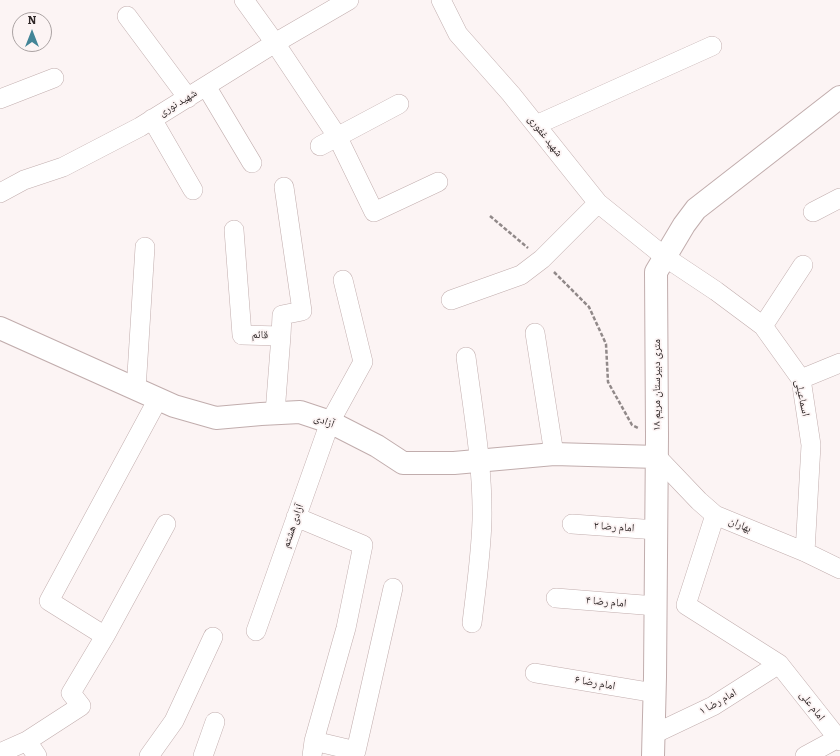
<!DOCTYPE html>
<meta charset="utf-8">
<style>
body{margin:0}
#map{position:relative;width:840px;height:756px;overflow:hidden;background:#fcf4f4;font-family:Bitter,serif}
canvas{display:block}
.north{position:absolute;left:12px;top:12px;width:40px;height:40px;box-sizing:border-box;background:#fcf4f4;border:1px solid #aaa2a2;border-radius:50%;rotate:0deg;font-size:11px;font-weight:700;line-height:16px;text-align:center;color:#2f2727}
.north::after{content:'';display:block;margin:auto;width:14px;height:18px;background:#438597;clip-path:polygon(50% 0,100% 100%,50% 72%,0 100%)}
</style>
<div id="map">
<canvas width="840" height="756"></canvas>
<div class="north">N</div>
</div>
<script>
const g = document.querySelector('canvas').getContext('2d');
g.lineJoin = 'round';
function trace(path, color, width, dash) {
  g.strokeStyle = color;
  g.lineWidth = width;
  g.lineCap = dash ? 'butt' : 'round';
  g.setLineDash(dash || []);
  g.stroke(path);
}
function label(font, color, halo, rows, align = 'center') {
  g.font = font + ' Bitter,"Noto Naskh Arabic",serif';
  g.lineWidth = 3.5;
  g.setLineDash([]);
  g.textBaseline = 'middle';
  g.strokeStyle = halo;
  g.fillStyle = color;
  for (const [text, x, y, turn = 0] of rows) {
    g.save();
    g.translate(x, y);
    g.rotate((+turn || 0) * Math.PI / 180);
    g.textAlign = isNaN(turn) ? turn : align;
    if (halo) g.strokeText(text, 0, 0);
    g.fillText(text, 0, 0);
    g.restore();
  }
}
const path = new Path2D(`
 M490 216 528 248
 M554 272 589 307 606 344 608 382 632 425 638 428`);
const minor = new Path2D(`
 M244 0 275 43 337 136 374 212 438 182
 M441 0 458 34 511 94 598 203 665 257 716 291 763 326 801 379 811 445 805 552
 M127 16 188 98
 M206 86 252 163
 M0 99 54 78
 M152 119 193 190
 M536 125 712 46
 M320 146 399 104
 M0 193 24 180 63 167 140 127 275 43 349 0
 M813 212 840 198
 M234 230 242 335 281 336 275 413
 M451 300 521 275 542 259 598 203
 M763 326 803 265
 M535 333 554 454
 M281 336 282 315 302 311 284 187
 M466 357C473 411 483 466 482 520 481 555 476 589 472 623
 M801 379 840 363
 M136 390 145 247
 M657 457 699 501 715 515 805 552 840 569
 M715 515 686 605 779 664 840 741
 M296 517 363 545 346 628 314 741 312 756
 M572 524 657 530
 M556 598 656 606
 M256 631 330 422 363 362 343 280
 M105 636 166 524
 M535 673 655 693
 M654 734 713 706 779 664
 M314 741 356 751 393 588
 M0 753 27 741
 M37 756 27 741 81 706 71 693 105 636 49 601 158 399
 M149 756 174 721 213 637
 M203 756 215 722
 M805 756 840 737`);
const tertiary = new Path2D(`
 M0 328 174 406 216 418 261 414 300 412 330 422 377 446 403 463H454L554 454 657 457
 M653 756 655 677 657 436 656 272 684 225 696 209 840 97`);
const streetNames = [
 ["شهید نوری",178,103,-31],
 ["شهید غفوری",545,136,52],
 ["قائم",260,335,2],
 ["۱۸ متری دبیرستان مریم",657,385,-90],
 ["اسماعیلی",802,398,78],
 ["آزادی",324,421,21],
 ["بهاران",740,525,23],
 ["آزادی هشتم",293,526,-71],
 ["امام رضا ۲",614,527,4],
 ["امام رضا ۴",606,602,5],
 ["امام رضا ۶",595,683,10],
 ["امام رضا ۱",718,702,-30],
 ["امام علی",812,706,52]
];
trace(minor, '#c1adad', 20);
trace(tertiary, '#c1adad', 24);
trace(path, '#918989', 2.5, [4, 2]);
trace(minor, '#fff', 19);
trace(tertiary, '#fff', 22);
label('11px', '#2f2727', '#fcf4f4', streetNames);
</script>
